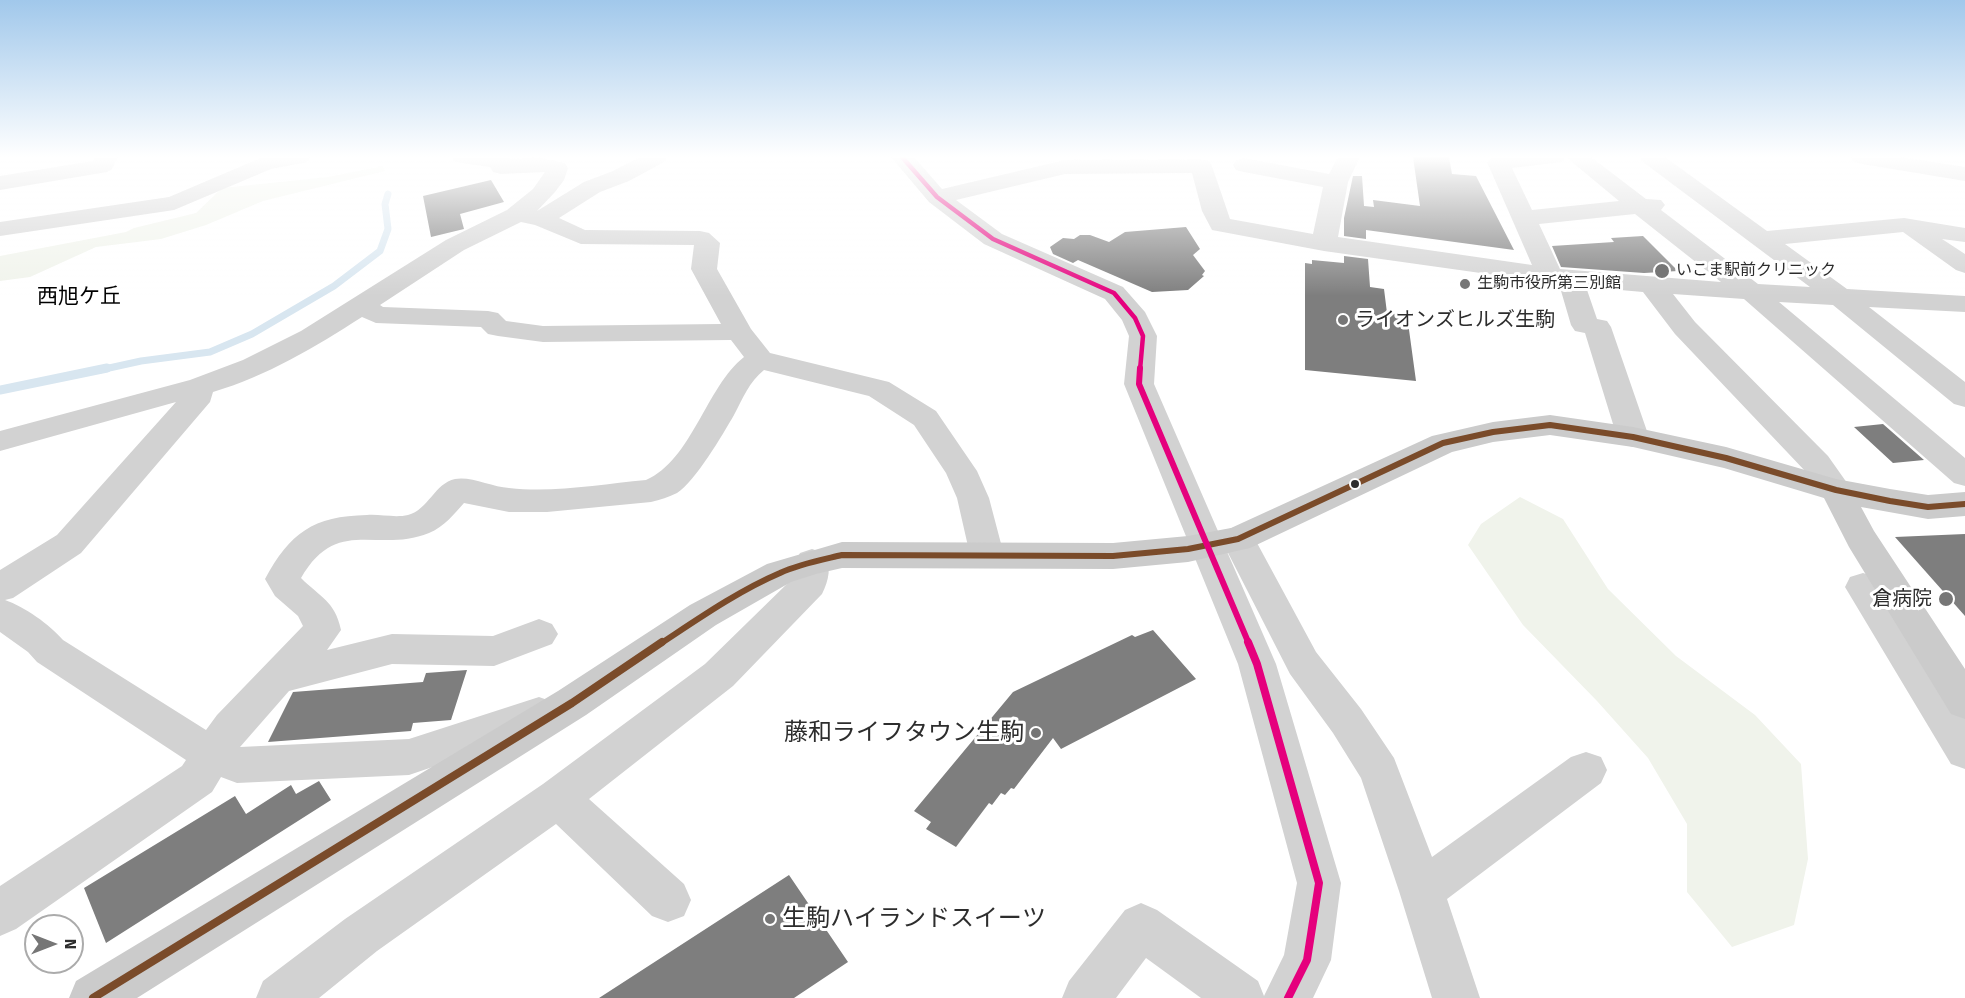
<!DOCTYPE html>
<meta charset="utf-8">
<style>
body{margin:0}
#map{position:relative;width:1965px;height:998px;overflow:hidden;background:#fff;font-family:"Fira Sans",sans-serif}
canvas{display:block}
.north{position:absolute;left:24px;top:914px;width:60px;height:60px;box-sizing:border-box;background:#fff;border:2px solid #ababab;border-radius:50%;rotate:90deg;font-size:16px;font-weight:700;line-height:24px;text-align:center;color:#2d2d2d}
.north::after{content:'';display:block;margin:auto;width:21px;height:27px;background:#767676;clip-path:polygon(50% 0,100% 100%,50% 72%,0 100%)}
</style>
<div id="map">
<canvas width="1965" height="998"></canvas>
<div class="north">N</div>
</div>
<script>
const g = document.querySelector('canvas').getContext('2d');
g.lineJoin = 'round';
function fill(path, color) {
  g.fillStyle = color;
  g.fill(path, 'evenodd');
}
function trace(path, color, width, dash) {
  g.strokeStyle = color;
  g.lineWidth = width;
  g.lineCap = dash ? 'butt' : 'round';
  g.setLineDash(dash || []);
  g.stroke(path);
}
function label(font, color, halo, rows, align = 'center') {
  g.font = font + ' "Fira Sans","Noto Sans JP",sans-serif';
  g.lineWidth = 6;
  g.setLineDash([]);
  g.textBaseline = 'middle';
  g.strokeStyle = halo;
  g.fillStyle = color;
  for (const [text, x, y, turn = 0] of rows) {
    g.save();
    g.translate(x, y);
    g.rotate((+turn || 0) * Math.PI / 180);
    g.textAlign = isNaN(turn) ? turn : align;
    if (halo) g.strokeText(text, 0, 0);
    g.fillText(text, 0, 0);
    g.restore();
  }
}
const green = new Path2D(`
 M383 166 385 171 263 201 206 225 161 239 96 247 30 277 0 281V256L126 232 134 228 196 213 222 188 328 177Z
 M1520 497 1563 519 1608 589 1676 656 1755 715 1801 764 1808 859 1794 925 1732 947 1687 892V824L1648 758 1597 701 1523 625 1468 545 1481 524Z`);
const streamFar1 = new Path2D(`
 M100 370 141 361 210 352 252 334 334 286 380 251 388 229 385 204 388 194`);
const stream = new Path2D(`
 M0 390 107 368`);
const building = new Path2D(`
 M1413 157H1449L1452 174 1476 176 1514 250 1366 230V239L1344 236V218L1353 176H1362L1364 206 1374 207 1373 200 1420 206Z
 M491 180 504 202 460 214 464 229 431 237 423 196Z
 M1186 227 1200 249 1193 255 1205 271 1202 275 1204 276 1188 290 1152 292 1078 260 1073 263 1053 254 1050 247 1063 238 1074 239 1080 235H1090L1109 242 1125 232Z
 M1643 236 1678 271 1644 273 1561 267 1552 246 1614 242 1611 238Z
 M1344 256 1368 259 1370 287 1384 289 1387 313 1407 315 1416 381 1305 370V263L1312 264V260L1344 263Z
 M1883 424 1924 460 1893 463 1854 427Z
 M1965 534V616L1895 537Z
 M1153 630 1196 679 1061 749 1053 738 1014 789 1011 788 1005 795 1001 793 992 805 989 803 956 847 926 829 931 822 914 811 1013 692 1132 635 1135 637Z
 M467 670 451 720 413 723 411 731 268 742 293 692 423 682 426 673Z
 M319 781 331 800 106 943 84 888 235 796 246 814 291 785 296 794Z
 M789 875 848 962 794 998H599Z`);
const street = new Path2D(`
 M96 157H118L112 169 107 172 0 190V176L93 161Z
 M263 157H310L307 162 271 169 174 210 0 236V222L169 197Z
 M452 157H508L510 159 538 157 565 163 568 168 564 180 555 192 537 211 584 182 613 171 640 157H667L664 162 629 181 600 192 559 218 585 230 700 231 709 233 720 243 717 269 751 329 770 353 889 382 936 411 977 471 989 498 1004 555 999 564 987 568 975 564 970 555 957 498 946 473 914 425 869 396 764 370C749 382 743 398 734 415 723 434 695 482 677 493 669 497 660 500 651 502L547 512H509L464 503C454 514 444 527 429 533 378 554 337 515 301 578 320 597 335 601 341 630L327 650 392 634 493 636 539 619 552 624 558 634 552 644 494 666 392 664 289 691 240 747 409 739 539 697 553 702 559 714 553 726 409 775 237 783 221 777 212 792 16 929 0 936V886L182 766 186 760 37 662 28 652 0 632V570L57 535 176 402 0 451V431L190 380 243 360 301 331 446 240 507 210 533 189 545 172 501 174 493 172 490 167 455 162ZM521 222 535 225 581 244 694 245 691 269 721 324 543 326 506 321 498 313 488 311 383 307 380 305 464 250ZM362 317 376 323 481 327 488 334 498 336 543 342 731 340 744 357C706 387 692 460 646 480 602 484 554 493 509 488 492 487 471 476 455 479 435 483 428 510 408 515 395 518 380 514 367 515 313 516 290 533 265 579L275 596 298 616 303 626 217 715 206 730 63 640C49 624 25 607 5 600L13 598 81 553 210 402 213 392C267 376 315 347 362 317Z
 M891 157H914L942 189 1065 160 1201 159 1209 161 1212 166 1230 219 1313 234 1323 187 1244 172 1236 170 1233 165 1236 160 1244 158 1329 174 1338 157H1360L1348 182 1338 237 1532 265 1487 162 1492 157H1565L1562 162 1512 168 1532 210 1619 201 1566 157H1591L1646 199 1661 200 1665 205 1661 210 1758 284 1810 287 1643 162 1640 157H1665L1767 231 1904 218 1965 228V242L1942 239 1965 254V273L1956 270 1903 232 1785 244 1847 289 1965 296V312L1869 307 1965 382V407L1954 404 1833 305 1779 302 1965 458V486L1954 483 1744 299 1673 294 1695 322 1828 456 1852 490 1848 498 1836 501 1824 498 1806 472 1675 334 1643 292 1586 287 1597 319 1607 321 1611 327 1649 437 1644 444 1633 447 1622 444 1617 437 1585 333 1575 331 1571 325 1559 284 1324 251 1212 230 1202 211 1192 173 1065 174 956 200 1002 234 1123 287 1145 312 1157 336 1154 384 1221 538 1226 530 1238 526 1250 530 1316 652 1361 709 1394 758 1432 857 1571 757 1586 752 1601 757 1607 770 1601 783 1447 899 1480 998H1432L1399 891 1361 778 1333 733 1290 674 1225 547 1276 664 1341 883 1331 960 1313 998H1201L1146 958 1116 998H1062L1069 981 1125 910 1141 903 1157 910 1258 981 1264 996 1284 955 1297 883 1238 664 1124 384 1129 336 1122 320 1105 299 984 244 929 202ZM1635 214 1721 282 1560 269 1539 224Z
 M1851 157H1901L1965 167V181L1862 164 1854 162Z
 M812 549 824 553C832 566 829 580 822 594L733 686 589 799 684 884 691 900 684 916 668 922 652 916 556 824 377 951 319 998H256L263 981 345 919 543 784 705 664 792 579 795 562 800 553Z
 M1863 573 1876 577 1965 716V769L1951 764 1845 587 1850 577Z`);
const secondary = new Path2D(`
 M1550 415 1633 427 1726 447 1836 479 1890 489 1928 495 1965 492V516L1928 519 1861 507 1874 531 1965 669V719L1951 714 1849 547 1824 498 1724 468 1633 447 1550 435 1493 442 1452 452 1250 548 1188 562 1113 569 842 568 816 574 791 582 716 625 586 715 137 998H69L76 981 558 691 690 605 767 564 842 542 1113 543 1188 536 1231 528 1432 436 1493 422Z`);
const bus1Far1 = new Path2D(`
 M660 644C698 619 738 591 780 573 799 564 821 560 842 555L1113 556 1188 549 1238 539 1443 443 1493 432 1550 425 1633 437 1726 458 1836 490 1890 501 1928 507 1965 504`);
const bus1 = new Path2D(`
 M93 998 572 703 662 642`);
const bus2Far2 = new Path2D(`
 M902 157 937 197 993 239 1114 293 1135 318 1143 336 1140 370`);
const bus2Far1 = new Path2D(`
 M1140 368 1139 384 1249 644`);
const bus2 = new Path2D(`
 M1248 642 1257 664 1319 883 1307 960 1288 998`);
const markers = [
 [1662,271,8,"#767676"],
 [1465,284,6,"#767676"],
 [1343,320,6,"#767676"],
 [1355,484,5,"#2d2d2d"],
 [1946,599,8,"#767676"],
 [1036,733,6,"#767676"],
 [770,919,6,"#767676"]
];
const farPoinames = [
 ["いこま駅前クリニック",1676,271],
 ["生駒市役所第三別館",1477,284]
];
const poiNames = [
 ["ライオンズヒルズ生駒",1355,320],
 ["倉病院",1932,599,"right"]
];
const neighbourhoodNames = [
 ["西旭ケ丘",79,297]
];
const nearPoinames = [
 ["藤和ライフタウン生駒",1024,733],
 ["生駒ハイランドスイーツ",782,919,"left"]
];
fill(green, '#f0f3eb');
trace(streamFar1, '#d8e6f0', 7);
trace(stream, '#d8e6f0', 9);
fill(building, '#7e7e7e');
fill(street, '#d2d2d2');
fill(secondary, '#cbcbcb');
trace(bus1Far1, '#7a4b2a', 6);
trace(bus1, '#7a4b2a', 8);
trace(bus2Far2, '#e5007d', 4.5);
trace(bus2Far1, '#e5007d', 6);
trace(bus2, '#e5007d', 8);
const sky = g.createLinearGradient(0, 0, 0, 296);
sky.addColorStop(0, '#a1c8eb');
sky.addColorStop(0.53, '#fff');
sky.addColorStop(1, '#ffffff00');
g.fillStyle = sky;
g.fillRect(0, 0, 1965, 296);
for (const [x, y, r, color] of markers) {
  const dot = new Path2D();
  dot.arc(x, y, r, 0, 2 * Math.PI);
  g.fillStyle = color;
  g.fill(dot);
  trace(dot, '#fff', 2);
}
label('16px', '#2d2d2d', '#fff', farPoinames, 'left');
label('20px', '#2d2d2d', '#fff', poiNames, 'left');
label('21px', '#000', '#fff', neighbourhoodNames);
label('24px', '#2d2d2d', '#fff', nearPoinames, 'right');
</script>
